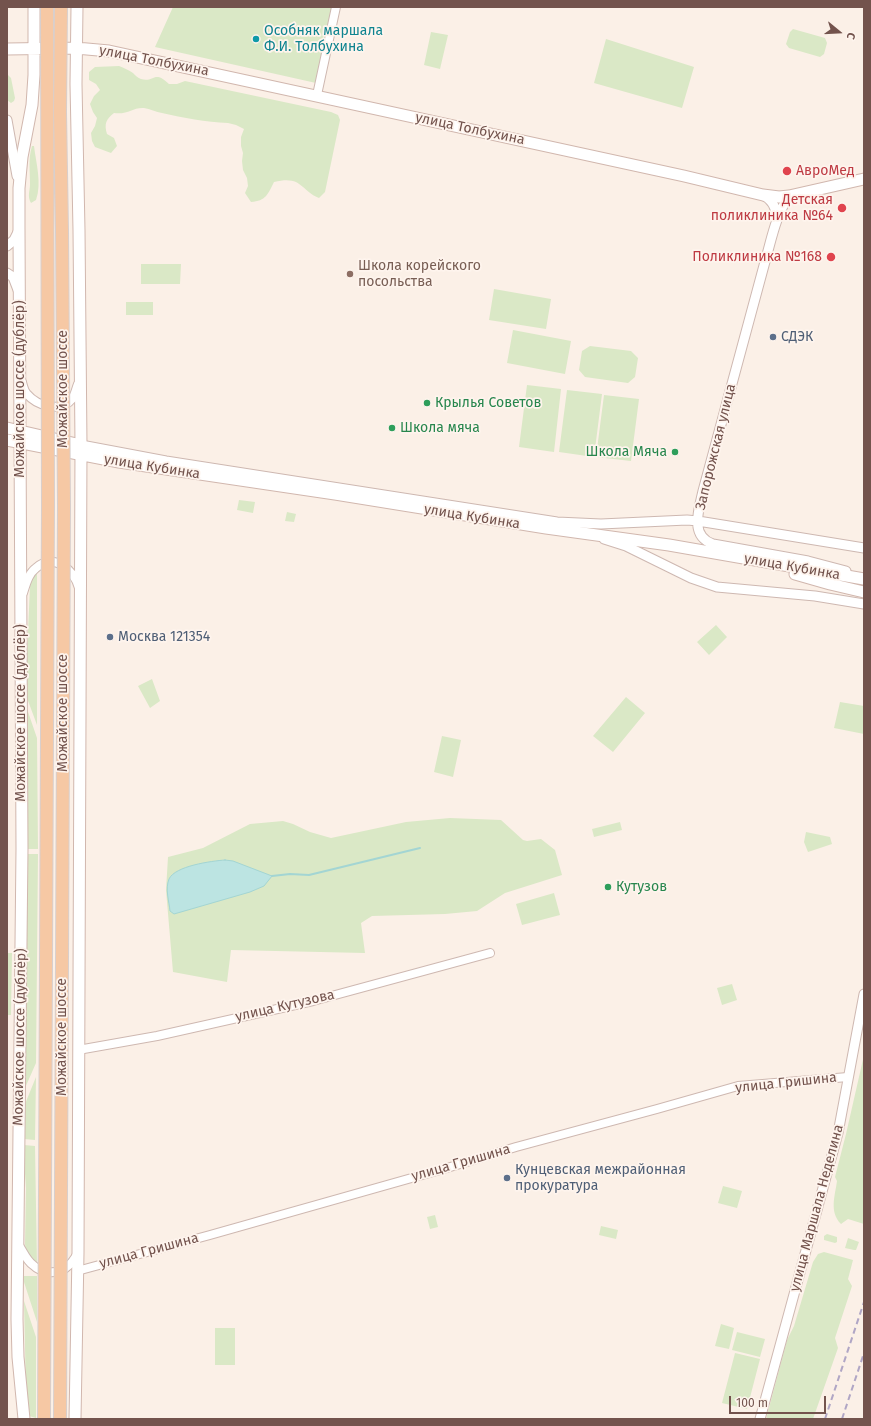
<!DOCTYPE html>
<meta charset="utf-8">
<style>
body{margin:0}
#map{position:relative;width:871px;height:1426px;overflow:hidden;background:#fbf0e7;font-family:"Fira Sans",sans-serif}
canvas{display:block}
.frame{position:absolute;inset:0;border:8px solid #73534d;pointer-events:none}
.north{position:absolute;left:819px;top:12px;width:40px;height:40px;-webkit-text-stroke:3px #fef4ed;paint-order:stroke;rotate:108deg;font-size:11px;font-weight:700;line-height:16px;text-align:center;color:#73534d}
.north::after{content:'';display:block;margin:auto;width:14px;height:18px;background:#73534d;clip-path:polygon(50% 0,100% 100%,50% 72%,0 100%)}
.scale{position:absolute;left:729px;top:1396px;width:97px;height:18px;box-sizing:border-box;border:2px solid #73534d;border-top:0;padding-left:5px;font-size:12px;line-height:14px;white-space:nowrap;color:#73534d;-webkit-text-stroke:3px #fef4ed;paint-order:stroke}
</style>
<div id="map">
<canvas width="871" height="1426"></canvas>
<div class="frame"></div>
<div class="north">С</div>
<div class="scale">100 m</div>
</div>
<script>
const g = document.querySelector('canvas').getContext('2d');
g.lineJoin = 'round';
function fill(path, color) {
  g.fillStyle = color;
  g.fill(path, 'evenodd');
}
function trace(path, color, width, dash) {
  g.strokeStyle = color;
  g.lineWidth = width;
  g.lineCap = dash ? 'butt' : 'round';
  g.setLineDash(dash || []);
  g.stroke(path);
}
function label(font, color, halo, rows, align = 'center') {
  g.font = font + ' "Fira Sans",sans-serif';
  g.lineWidth = 3.5;
  g.setLineDash([]);
  g.textBaseline = 'middle';
  g.strokeStyle = halo;
  g.fillStyle = color;
  for (const [text, x, y, turn = 0] of rows) {
    g.save();
    g.translate(x, y);
    g.rotate((+turn || 0) * Math.PI / 180);
    g.textAlign = isNaN(turn) ? turn : align;
    if (halo) g.strokeText(text, 0, 0);
    g.fillText(text, 0, 0);
    g.restore();
  }
}
const green = new Path2D(`
 M173 7H333L316 83 155 47Z
 M793 29 825 38 827 43 824 54 820 57 789 48 786 44 790 32Z
 M431 32 448 35 440 69 424 65Z
 M606 39 694 67 682 108 594 83Z
 M119 66C124 68 129 70 133 73 135 75 138 78 141 79 154 83 154 69 169 84H177L185 81 331 112 338 115 340 120 325 192 319 198C300 190 302 175 274 182 268 194 266 201 251 202L245 193 248 186 247 178 243 170 242 161 243 153 241 146V137L244 129 236 125 228 123C206 122 183 118 162 113 156 112 150 109 144 108 133 107 128 115 114 113 106 119 104 124 107 134L114 138 117 146 111 153 95 147 92 141 91 133 95 126 97 118 93 112 90 104 94 96 100 90 96 84 89 80V72L95 67Z
 M8 75 11 78 15 98 14 101 11 103 7 100V76Z
 M32 146H34C36 163 42 183 36 200L31 203C27 196 30 191 30 184 30 171 28 159 32 146Z
 M141 264H181L180 284H141Z
 M494 289 551 299 546 329 489 320Z
 M126 302H153V315H126Z
 M513 330 571 341 565 374 507 363Z
 M590 346 631 351 638 358 635 377 628 383 585 377 579 370 582 351Z
 M527 385 561 389 554 452 519 447Z
 M567 390 602 394 594 457 559 452Z
 M604 395 639 399 631 461 596 457Z
 M239 500 255 502 253 513 237 510Z
 M287 512 296 514 294 522 285 521Z
 M37 571V725L27 698 26 677 30 586 31 580Z
 M716 625 727 637 709 655 697 642Z
 M152 679 160 701 150 708 138 686Z
 M626 697 645 713 613 752 593 736Z
 M840 702 864 706V734L834 728Z
 M27 709 37 738 38 849H26Z
 M442 736 461 740 453 777 434 772Z
 M450 818 501 820 523 840 527 841 541 839 555 850 562 875 505 893 477 911 445 914 372 916 361 923 365 953 231 950 227 982 173 972 166 890 168 857 203 848 250 824 283 821 293 824 310 832 331 838 406 822Z
 M620 822 622 830 594 837 592 829Z
 M806 832 830 837 832 844 808 852 804 842Z
 M26 854H38L36 1063 25 1088Z
 M554 893 560 915 522 925 516 904Z
 M7 953H12L11 1015H7Z
 M732 984 737 1000 722 1005 717 988Z
 M864 1055V1224L848 1219 841 1224C829 1212 835 1196 837 1181L835 1177 846 1134Z
 M36 1077 35 1140 24 1139 25 1104Z
 M24 1145 35 1146 37 1265 26 1252 25 1244 26 1188 24 1160Z
 M723 1186 742 1191 737 1208 718 1203Z
 M435 1215 438 1227 430 1229 427 1217Z
 M601 1226 618 1230 616 1239 599 1235Z
 M827 1234 837 1237V1242L835 1243 824 1240V1236Z
 M848 1238 859 1242 856 1250H854L845 1248Z
 M824 1252 853 1260 848 1279 852 1286 835 1338 838 1348 813 1419H766L787 1340 794 1326 813 1262 818 1254Z
 M22 1276H37V1322Z
 M24 1301 36 1337V1418L29 1416 26 1394Z
 M721 1324 734 1328 729 1349 715 1346Z
 M215 1328H235V1365H215Z
 M737 1332 765 1339 760 1357 732 1350Z
 M735 1353 760 1359 747 1409 722 1403Z`);
const water = new Path2D(`
 M225 860 233 861 272 876 264 886 250 892 174 914 170 911C169 901 165 889 169 879 175 866 211 861 225 860Z`);
const stream = new Path2D(`
 M272 876 290 874 309 875 420 848`);
const minor = new Path2D(`
 M317 95 336 7
 M22 382C23 386 24 391 27 394 37 406 61 413 72 399 75 395 76 389 78 384
 M23 593C26 584 28 574 36 568 54 552 74 570 79 588
 M78 1050 157 1036 313 1001 490 953
 M18 1244C23 1251 26 1260 33 1265 42 1274 59 1275 68 1266 72 1263 75 1258 78 1253
 M77 1271 210 1235 447 1168 516 1147 657 1109 738 1086 848 1077`);
const tertiary = new Path2D(`
 M7 120 17 176
 M763 195C772 200 777 208 776 219
 M789 196C776 215 772 237 766 258L703 491C699 509 689 536 713 544L808 561 846 571
 M7 246 14 240 19 230
 M7 273 13 277 18 290
 M81 445 166 461 557 522 601 524 687 520 698 521 864 548
 M604 539 626 546 691 578 717 587 815 596 864 604
 M760 1419 838 1133 864 994`);
const secondary = new Path2D(`
 M7 49 76 48 109 51 684 176 763 195 779 197 789 196 864 179
 M7 428 81 445
 M7 440 119 462 335 494 546 528 669 545 864 579
 M795 574 830 584 864 592
 M24 1419 18 1357 17 1319 22 849 19 229V188L22 157 32 105 34 75V7
 M75 1419 78 1253 81 445 79 230 76 84 77 7`);
const rail = new Path2D(`
 M825 1419 864 1302
 M842 1419 864 1353`);
const primaryBridge = new Path2D(`
 M44 1419 48 506 47 7
 M60 1419 64 506 62 230 60 112 61 7`);
const markers = [
 [256,39,4,"#0f9aa8"],
 [787,171,5,"#e0444e"],
 [842,208,5,"#e0444e"],
 [831,257,5,"#e0444e"],
 [350,274,4,"#8d6e63"],
 [773,337,4,"#5c6f8a"],
 [427,403,4,"#2e9e5b"],
 [392,428,4,"#2e9e5b"],
 [675,452,4,"#2e9e5b"],
 [110,637,4,"#5c6f8a"],
 [608,887,4,"#2e9e5b"],
 [507,1178,4,"#5c6f8a"]
];
const cultureNames = [
 ["Особняк маршала",264,31],
 ["Ф.И. Толбухина",264,47]
];
const streetNames = [
 ["улица Толбухина",154,61,11],
 ["улица Толбухина",470,129,12],
 ["Можайское шоссе (дублёр)",20,389,-90],
 ["Можайское шоссе",63,389,-90],
 ["Запорожская улица",716,447,-76],
 ["улица Кубинка",152,467,9],
 ["улица Кубинка",472,517,9],
 ["улица Кубинка",792,567,10],
 ["Можайское шоссе (дублёр)",21,713,-90],
 ["Можайское шоссе",63,713,-90],
 ["улица Кутузова",285,1006,-13],
 ["Можайское шоссе (дублёр)",20,1037,-89],
 ["Можайское шоссе",62,1037,-90],
 ["улица Гришина",786,1083,-6],
 ["улица Гришина",461,1163,-16],
 ["улица Маршала Неделина",817,1208,-75],
 ["улица Гришина",149,1251,-15]
];
const healthNames = [
 ["АвроМед",796,171,"left"],
 ["Детская",833,200],
 ["поликлиника №64",833,216],
 ["Поликлиника №168",822,257]
];
const educationNames = [
 ["Школа корейского",358,266],
 ["посольства",358,282]
];
const serviceNames = [
 ["СДЭК",781,337],
 ["Москва 121354",118,637],
 ["Кунцевская межрайонная",515,1170],
 ["прокуратура",515,1186]
];
const leisureNames = [
 ["Крылья Советов",435,403],
 ["Школа мяча",400,428],
 ["Школа Мяча",667,452,"right"],
 ["Кутузов",616,887]
];
fill(green, '#dae8c6');
fill(water, '#bce4e2');
trace(water, '#a3d5d3', 1);
trace(stream, '#a3d5d3', 2);
trace(minor, '#ceb8b1', 10);
trace(tertiary, '#ceb8b1', 11);
trace(secondary, '#d1b7ae', 13);
trace(minor, '#fff', 8);
trace(tertiary, '#fff', 9);
trace(secondary, '#fff', 11);
trace(rail, '#b0a6c5', 2, [6, 4]);
trace(primaryBridge, '#d8cfcd', 14, []);
trace(primaryBridge, '#f6c8a4', 12);
for (const [x, y, r, color] of markers) {
  const dot = new Path2D();
  dot.arc(x, y, r, 0, 2 * Math.PI);
  g.fillStyle = color;
  g.fill(dot);
  trace(dot, '#fef4ed', 1.5);
}
label('14px', '#0d838f', '#fef4ed', cultureNames, 'left');
label('14px', '#73534d', '#fef4ed', streetNames);
label('14px', '#be3a42', '#fef4ed', healthNames, 'right');
label('14px', '#785e54', '#fef4ed', educationNames, 'left');
label('14px', '#4e5e75', '#fef4ed', serviceNames, 'left');
label('14px', '#27864d', '#fef4ed', leisureNames, 'left');
</script>
